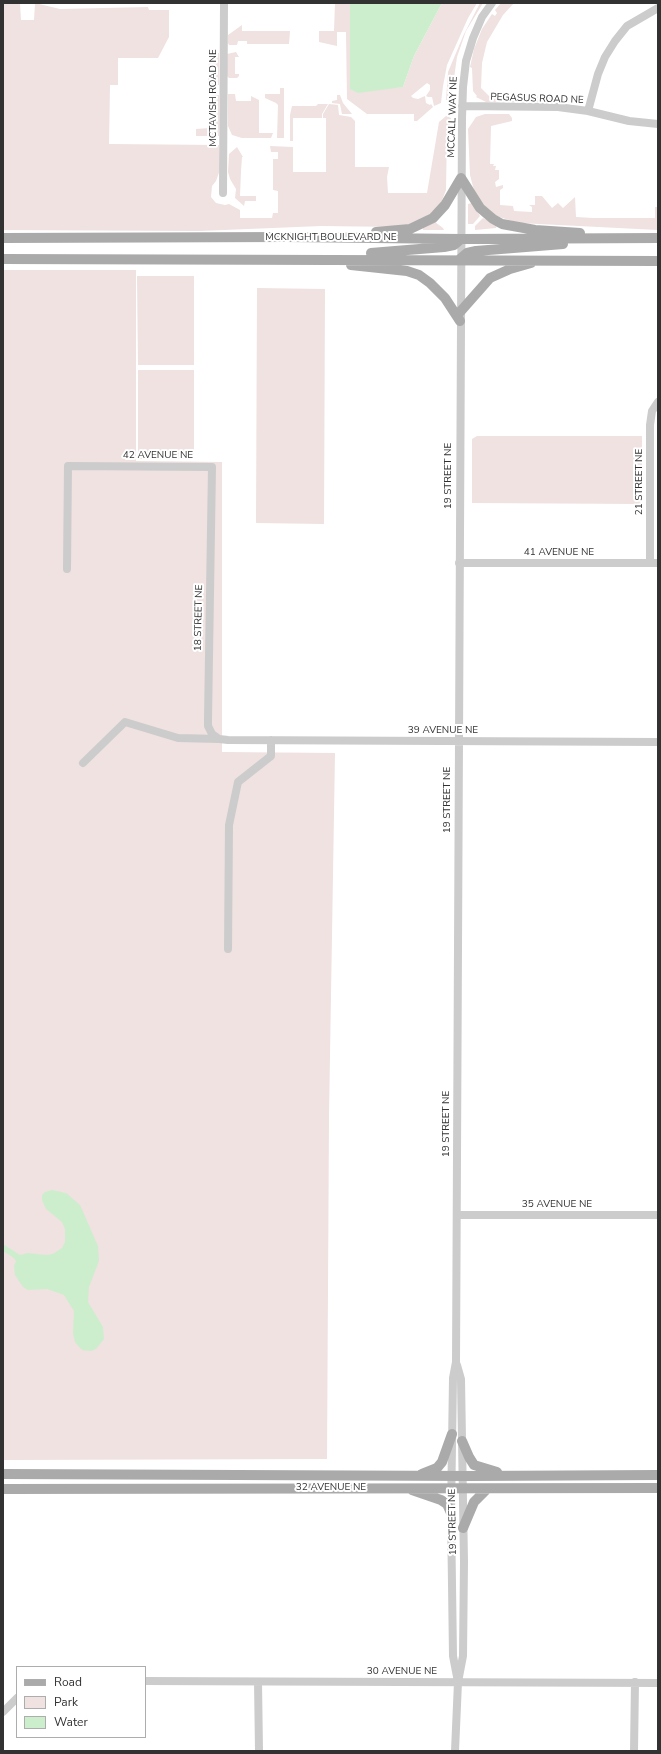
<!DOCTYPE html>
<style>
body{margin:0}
#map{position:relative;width:661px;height:1754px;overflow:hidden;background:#fff;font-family:"Nunito Sans",sans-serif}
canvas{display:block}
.frame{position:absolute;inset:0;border:4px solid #323232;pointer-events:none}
.legend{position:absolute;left:16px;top:1666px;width:130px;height:72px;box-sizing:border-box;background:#fff;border:1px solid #adadad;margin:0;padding:5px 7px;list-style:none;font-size:12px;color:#323232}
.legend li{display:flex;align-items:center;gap:8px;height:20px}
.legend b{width:20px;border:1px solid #adadad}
</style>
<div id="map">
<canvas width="661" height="1754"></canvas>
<div class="frame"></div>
<ul class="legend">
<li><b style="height:5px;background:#aaa"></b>Road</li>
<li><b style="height:11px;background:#efe2e1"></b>Park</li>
<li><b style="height:11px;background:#cdeecd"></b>Water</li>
</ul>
</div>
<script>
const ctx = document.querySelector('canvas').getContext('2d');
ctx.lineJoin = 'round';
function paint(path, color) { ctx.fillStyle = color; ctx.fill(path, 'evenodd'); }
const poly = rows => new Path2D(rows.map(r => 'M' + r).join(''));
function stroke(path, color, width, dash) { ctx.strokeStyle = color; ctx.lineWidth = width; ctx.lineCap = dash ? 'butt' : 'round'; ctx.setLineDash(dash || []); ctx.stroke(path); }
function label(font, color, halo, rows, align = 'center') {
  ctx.font = font + ' "Nunito Sans",sans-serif'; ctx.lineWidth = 4; ctx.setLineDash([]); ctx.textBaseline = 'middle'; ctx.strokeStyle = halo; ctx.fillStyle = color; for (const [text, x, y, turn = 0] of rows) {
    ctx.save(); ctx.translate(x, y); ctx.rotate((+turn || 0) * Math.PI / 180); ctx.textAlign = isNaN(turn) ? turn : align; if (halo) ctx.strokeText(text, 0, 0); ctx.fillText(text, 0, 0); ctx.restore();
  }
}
paint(poly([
 [3,3,20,3,21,20,34,20,35,3,60,9,148,7,149,10,169,10,169,37,158,58,118,58,118,85,110,85,109,144,219,145,220,170,216,181,212,186,211,197,216,203,225,205,229,204,240,210,240,218,272,218,273,213,278,213,278,191,273,190,273,159,278,159,278,152,271,152,270,146,293,147,293,172,326,172,326,118,323,118,323,114,329,104,338,105,339,115,351,117,355,121,355,167,389,167,387,177,388,193,427,193,439,122,446,116,451,118,450,124,447,129,446,190,441,203,434,211,432,211,431,214,423,220,400,227,321,226,199,231,3,230],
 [335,3,350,3,350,89,403,87,414,56,442,3,477,3,468,18,447,65,443,86,441,103,434,106,432,97,428,97,426,96,430,90,430,85,427,83,411,96,413,98,418,99,425,96,426,103,430,105,431,104,433,107,417,121,414,121,414,114,367,114,347,99,346,32,337,32,337,46,319,42,319,31,334,31],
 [480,3,483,3,466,31,457,57,451,99,446,100,448,72,464,34],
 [501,3,514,3,503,15,487,42,482,63,481,88,489,96,553,95,549,102,486,102,476,97,477,96,473,91,472,68,470,67,474,49,482,29,492,14,495,16,497,13,495,10],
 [242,25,242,31,290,31,289,44,247,44,247,41,238,41,237,45,229,45,228,43,228,35],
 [236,52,239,57,235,57,235,74,239,74,239,76,237,78,229,78,227,76,227,54],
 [211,53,219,53,219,85,211,85,208,82,209,57],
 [280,88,284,88,284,138,277,138,278,105,276,103,265,98,265,94,280,94],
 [228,94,235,94,236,101,251,101,251,96,259,100,259,133,273,133,271,138,242,138,232,135,228,126],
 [213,95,219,95,219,136,196,136,196,129,210,128,210,98],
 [337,95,340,95,343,103,352,114,342,114,340,104,332,103,332,101,337,100],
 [318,104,328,104,322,114,322,118,293,118,293,141,290,141,290,115,292,106,316,106],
 [485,114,509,114,512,118,512,121,491,126,490,164,494,164,493,166,496,166,495,170,499,170,499,179,495,182,496,187,503,185,503,188,500,190,500,205,513,206,514,211,532,212,532,207,529,205,535,205,535,196,542,196,552,208,558,203,563,208,575,197,576,217,593,218,655,218,655,207,657,207,658,230,519,223,496,216,485,209,475,194,470,175,468,129,476,117],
 [237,147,243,157,242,157,241,171,240,196,256,196,256,201,245,201,244,206,235,198,236,189,230,179,228,172,229,154],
 [472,203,480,216,473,224,468,224,468,204],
 [483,218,497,225,496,228,475,230,475,226],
 [435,222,443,228,444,230,423,230,423,228],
 [3,270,136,270,136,461,222,462,222,752,335,753,329,1116,327,1459,3,1460],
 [137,276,194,276,194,365,138,365],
 [257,288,325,289,324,524,256,523],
 [138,370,194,370,194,459,138,459],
 [477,436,642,436,642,504,472,503,472,439]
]), '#efe2e1');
paint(poly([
 [350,3,442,3,414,56,403,87,358,93,350,89],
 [52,1190,66,1193,80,1205,98,1246,99,1261,89,1287,88,1302,103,1327,104,1339,96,1349,91,1351,82,1350,75,1342,73,1333,74,1311,64,1295,47,1289,28,1290,23,1287,15,1275,14,1266,16,1261,14,1258,3,1251,3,1244,20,1255,28,1253,46,1255,53,1254,62,1248,65,1242,65,1229,62,1222,46,1209,42,1200,42,1195,45,1192]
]), '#cdeecd');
stroke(poly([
 [462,106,558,107,588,111,629,121,658,124],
 [588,111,598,74,605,57,615,41,627,26,658,8],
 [223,193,224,3],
 [459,563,658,563],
 [650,563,650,425,652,411,658,402],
 [67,569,68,466,212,467,208,719,208,726,212,734,219,739,228,740,658,742],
 [83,763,125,722,178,738,219,739],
 [228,949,229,825,238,782,271,756,271,740],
 [457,1215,658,1215],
 [145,1681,658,1683],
 [258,1682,259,1751],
 [458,1682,453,1656,451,1513,453,1378,456,1362,462,118,463,87,466,61,473,38,482,17,492,3],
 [3,1712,17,1698],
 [455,1751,458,1682,463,1656,464,1562,461,1379,457,1365],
 [634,1751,635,1682]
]), '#ccc', 8);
stroke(poly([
 [376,232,410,229,433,218,445,205,461,178,480,208,493,219,502,224,535,230,580,233],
 [3,238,286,237,461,239,658,238],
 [371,253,444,247,454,245,461,239],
 [3,259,658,261],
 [460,259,467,253,476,251,563,244],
 [351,265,407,271,419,275,430,283,445,298,460,321],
 [460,312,490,278,510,269,531,263],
 [462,1441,469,1457,474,1465,497,1472],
 [3,1474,471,1476,658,1475],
 [422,1474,437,1468,442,1462,452,1434],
 [3,1489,658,1488],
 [412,1490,441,1500,447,1504,451,1513],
 [463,1528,474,1502,487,1489]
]), '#aaa', 10);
label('10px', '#323232', '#fff', [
 ["MCTAVISH ROAD NE",214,98,-90],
 ["PEGASUS ROAD NE",537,99,2],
 ["MCCALL WAY NE",453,117,-88],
 ["MCKNIGHT BOULEVARD NE",331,238],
 ["42 AVENUE NE",158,456],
 ["19 STREET NE",449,476,-90],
 ["21 STREET NE",640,482,-90],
 ["41 AVENUE NE",559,553],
 ["18 STREET NE",199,618,-89],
 ["39 AVENUE NE",443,731],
 ["19 STREET NE",448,800,-90],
 ["19 STREET NE",447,1124,-90],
 ["35 AVENUE NE",557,1205],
 ["32 AVENUE NE",331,1488],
 ["19 STREET NE",453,1522,-91],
 ["30 AVENUE NE",402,1672]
]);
</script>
